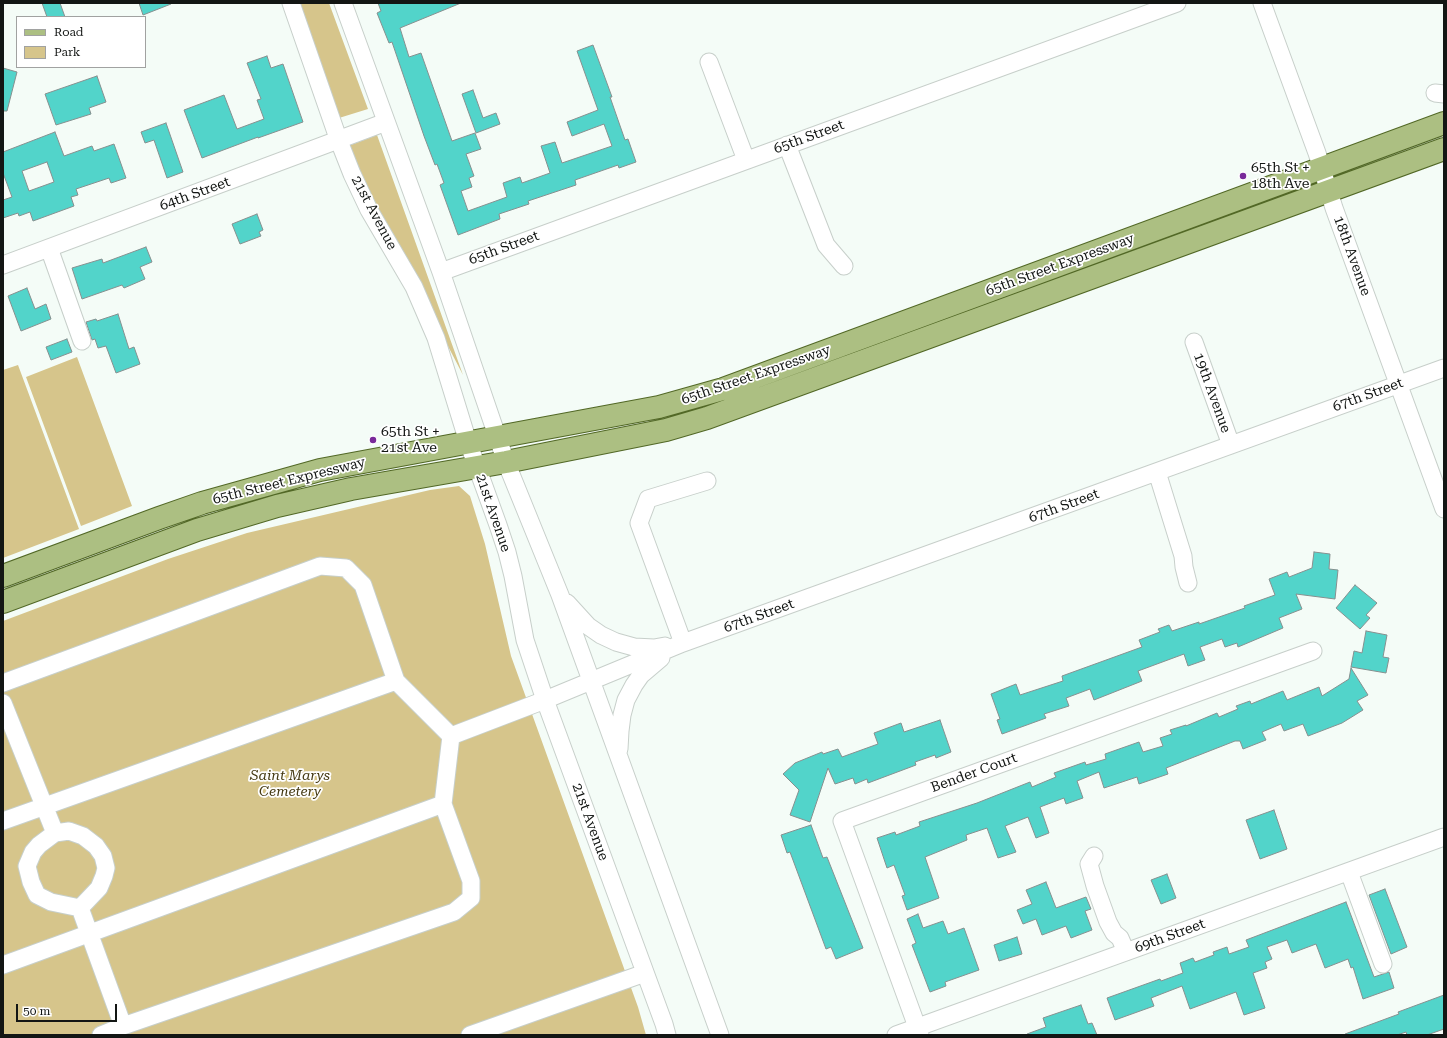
<!DOCTYPE html>
<style>
body{margin:0}
#map{position:relative;width:1447px;height:1038px;overflow:hidden;background:#f4fcf7;font-family:"Roboto Serif",serif}
canvas{display:block}
.frame{position:absolute;inset:0;border:4px solid #131614;pointer-events:none}
.legend{position:absolute;left:16px;top:16px;width:130px;height:52px;box-sizing:border-box;background:#fff;border:1px solid #a1a2a1;margin:0;padding:5px 7px;list-style:none;font-size:12px;color:#131614}
.legend li{display:flex;align-items:center;gap:8px;height:20px}
.legend b{width:20px;border:1px solid #a1a2a1}
.scale{position:absolute;left:16px;top:1004px;width:101px;height:18px;box-sizing:border-box;border:2px solid #131614;border-top:0;padding-left:5px;font-size:12px;line-height:14px;white-space:nowrap;color:#131614;-webkit-text-stroke:3px #fff;paint-order:stroke}
</style>
<div id="map">
<canvas width="1447" height="1038"></canvas>
<div class="frame"></div>
<ul class="legend">
<li><b style="height:5px;background:#acbf82"></b>Road</li>
<li><b style="height:11px;background:#d6c58b"></b>Park</li>
</ul>
<div class="scale">50 m</div>
</div>
<script>
const ctx = document.querySelector('canvas').getContext('2d');
ctx.lineJoin = 'round';
function paint(path, color) { ctx.fillStyle = color; ctx.fill(path, 'evenodd'); }
const poly = rows => new Path2D(rows.map(r => 'M' + r).join(''));
function stroke(path, color, width, dash) { ctx.strokeStyle = color; ctx.lineWidth = width; ctx.lineCap = dash ? 'butt' : 'round'; ctx.setLineDash(dash || []); ctx.stroke(path); }
function label(font, color, halo, rows, align = 'center') {
  ctx.font = font + ' "Roboto Serif",serif'; ctx.lineWidth = 3.5; ctx.setLineDash([]); ctx.textBaseline = 'middle'; ctx.strokeStyle = halo; ctx.fillStyle = color; for (const [text, x, y, turn = 0] of rows) {
    ctx.save(); ctx.translate(x, y); ctx.rotate((+turn || 0) * Math.PI / 180); ctx.textAlign = isNaN(turn) ? turn : align; if (halo) ctx.strokeText(text, 0, 0); ctx.fillText(text, 0, 0); ctx.restore();
  }
}
paint(poly([
 [297,3,329,3,368,109,339,118],
 [377,135,463,375,374,204,348,146],
 [77,357,132,506,81,526,26,377],
 [18,365,79,529,3,558,3,370],
 [459,486,470,496,485,544,511,656,638,1007,646,1035,3,1035,3,621,168,559,247,533,430,490]
]), '#d6c58b');
const building = poly([
 [42,3,60,3,65,17,47,17,42,3],
 [139,3,171,3,171,4,143,15,139,3],
 [378,3,461,3,400,28,409,57,421,53,452,141,475,133,481,149,466,154,474,176,469,178,472,187,461,191,468,211,507,197,503,183,520,177,522,183,550,173,541,146,555,142,562,163,612,146,604,124,572,136,567,122,598,110,577,51,593,45,612,97,610,97,625,140,628,139,636,162,619,168,618,165,575,180,576,185,528,201,529,204,499,214,500,219,458,235,440,185,444,183,437,164,435,165,424,136,392,42,389,43,377,13,381,11,378,3],
 [267,56,271,68,283,64,303,122,258,138,258,137,202,158,184,110,224,95,237,129,264,119,257,100,261,99,247,63,267,56],
 [3,68,17,72,7,111,3,111,3,68],
 [97,76,106,102,89,108,91,114,56,125,45,94,97,76],
 [473,90,483,118,496,113,500,124,476,133,462,94,473,90],
 [166,123,183,172,167,178,154,140,145,143,141,132,166,123],
 [55,132,64,156,92,146,94,151,114,144,126,178,111,183,109,178,76,189,78,195,71,197,74,206,33,221,30,212,19,216,18,213,3,218,3,200,12,197,3,173,3,152,55,132],
 [47,162,54,182,29,191,22,171,47,162],
 [257,214,263,230,259,232,261,236,240,244,232,224,257,214],
 [146,247,152,262,140,267,145,279,124,288,122,285,82,299,72,268,102,259,103,263,146,247],
 [27,288,35,309,46,304,51,319,21,331,8,296,27,288],
 [118,314,129,349,134,347,140,364,116,373,106,346,98,348,95,339,92,340,86,322,96,319,97,321,118,314],
 [67,339,72,352,51,360,46,347,67,339],
 [1314,552,1330,554,1329,569,1338,570,1335,599,1296,594,1302,609,1279,618,1283,628,1238,647,1237,643,1225,647,1222,639,1200,647,1205,660,1188,666,1184,654,1138,671,1142,681,1094,700,1090,689,1066,698,1069,706,1044,714,1046,718,1002,734,997,720,1000,719,991,694,1016,684,1020,695,1063,681,1062,676,1142,647,1139,640,1160,632,1158,629,1169,625,1172,631,1199,622,1199,624,1245,608,1244,606,1275,595,1269,579,1287,572,1289,577,1312,568,1314,552],
 [1355,585,1377,603,1366,615,1370,618,1360,629,1336,608,1355,585],
 [1366,631,1387,635,1383,657,1389,658,1386,673,1351,667,1354,651,1362,653,1366,631],
 [1351,668,1368,695,1357,701,1363,710,1342,723,1308,736,1303,724,1284,731,1281,724,1262,732,1266,740,1243,749,1240,741,1235,741,1166,768,1168,774,1139,784,1137,777,1104,788,1099,772,1077,781,1083,798,1066,804,1064,798,1040,807,1049,833,1036,838,1028,817,1005,826,1016,852,998,858,987,828,966,835,967,840,925,857,939,898,907,910,902,896,905,895,894,865,887,868,877,838,895,832,896,835,920,826,919,822,977,803,1030,782,1032,787,1056,777,1054,773,1085,762,1086,765,1106,759,1105,754,1139,742,1143,752,1163,746,1160,738,1172,734,1170,730,1186,725,1186,726,1217,713,1219,717,1238,709,1236,706,1250,701,1251,704,1283,691,1287,700,1319,687,1322,696,1349,679,1351,668],
 [940,720,951,752,936,758,935,755,915,762,916,765,868,783,867,779,855,784,853,778,835,784,828,768,810,822,790,815,799,790,783,774,795,763,822,752,823,754,838,749,842,757,878,744,874,733,901,723,904,732,940,720],
 [1274,810,1287,849,1260,859,1246,820,1274,810],
 [811,825,823,858,827,857,863,948,836,959,831,947,826,949,790,852,787,853,781,835,811,825],
 [1167,874,1176,898,1161,904,1151,880,1167,874],
 [1046,882,1056,908,1086,897,1091,909,1085,911,1092,930,1071,938,1066,926,1042,935,1036,919,1023,924,1017,910,1032,904,1026,890,1046,882],
 [1385,889,1407,947,1391,954,1369,895,1385,889],
 [1346,902,1374,977,1389,972,1394,988,1363,999,1353,967,1351,968,1348,959,1325,968,1316,944,1292,953,1287,940,1267,947,1272,959,1265,962,1267,968,1253,973,1265,1008,1244,1015,1236,992,1190,1009,1182,986,1151,998,1154,1006,1115,1020,1107,998,1160,979,1161,981,1183,973,1180,963,1193,958,1195,962,1214,955,1213,952,1227,947,1229,954,1249,947,1246,940,1346,902],
 [918,914,923,928,943,921,948,934,964,928,979,970,945,982,946,986,930,992,912,945,916,943,907,919,918,914],
 [1017,937,1022,954,999,961,994,945,1017,937],
 [1444,995,1444,1029,1427,1035,1407,1035,1406,1032,1397,1035,1345,1035,1345,1034,1399,1014,1398,1012,1444,995],
 [1081,1005,1088,1024,1092,1023,1097,1035,1027,1035,1027,1034,1046,1027,1043,1018,1081,1005]
]);
paint(building, '#52d4ca');
stroke(building, '#86908f', 1);
const minor = poly([
 [291,3,339,141,352,174,369,210,414,287,436,338,468,442,498,525,507,552,513,576,525,640,545,700,664,1024,667,1035],
 [343,3,441,272,506,462,560,595,720,1035],
 [1262,3,1317,153,1334,208,1444,509],
 [709,62,746,160],
 [1435,93,1444,94],
 [787,145,826,245,844,266],
 [49,248,82,341],
 [3,265,386,122],
 [441,272,1177,3],
 [1194,342,1231,445],
 [1157,472,1183,556,1184,567,1188,583],
 [567,603,588,626,601,635,616,642,634,647,654,648,665,646],
 [683,643,639,523,648,499,707,481],
 [3,683,320,566,346,568,363,585,396,681,451,736,443,804,471,881,471,898,454,912,123,1026,101,1035],
 [3,703,55,833],
 [451,736,545,700,683,643,1444,368],
 [619,749,620,731,622,715,626,700,634,685,641,675,661,658],
 [3,821,396,681],
 [69,831,83,836,96,846,103,856,106,868,104,876,99,888,80,908,51,902,37,895,31,882,27,866,33,852,39,845,55,833,69,831],
 [1094,856,1089,864,1095,886,1108,922,1114,933,1120,938,1126,952],
 [1349,872,1383,964],
 [80,908,123,1026],
 [3,965,443,804],
 [470,1035,645,973],
 [896,1035,1444,837],
 [920,1035,842,821,1313,651]
]);
const major = poly([
 [3,576,159,518,202,503,320,470,659,407,723,389,1444,123],
 [3,602,197,530,277,506,351,489,506,462,666,430,707,418,1444,149]
]);
stroke(minor, '#c7cfca', 19);
stroke(major, '#526826', 24);
stroke(minor, '#fff', 17);
stroke(major, '#acbf82', 22);
for (const [x, y, r, color] of [
 [1243,176,4,"#79299a"],
 [373,440,4,"#79299a"]
]) { const dot = new Path2D(); dot.arc(x, y, r, 0, 2 * Math.PI); ctx.fillStyle = color; ctx.fill(dot); stroke(dot, '#fff', 1.5); }
label('14px', '#131614', '#fff', [
 ["65th Street",809,137,-20],
 ["64th Street",195,194,-20],
 ["21st Avenue",374,213,62],
 ["65th Street",504,248,-20],
 ["18th Avenue",1352,256,70],
 ["65th Street Expressway",1060,265,-20],
 ["65th Street Expressway",756,375,-19],
 ["19th Avenue",1212,393,70],
 ["67th Street",1368,395,-20],
 ["65th Street Expressway",289,481,-14],
 ["67th Street",1064,506,-20],
 ["21st Avenue",493,513,71],
 ["67th Street",759,616,-20],
 ["Bender Court",974,773,-20],
 ["21st Avenue",590,822,70],
 ["69th Street",1170,936,-20]
]);
label('14px', '#131614', '#fff', [
 ["65th St +",1251,168],
 ["18th Ave",1251,184],
 ["65th St +",381,432],
 ["21st Ave",381,448]
], 'left');
label('italic 14px', '#453a13', '#fff', [
 ["Saint Marys",290,776],
 ["Cemetery",290,792]
]);
</script>
